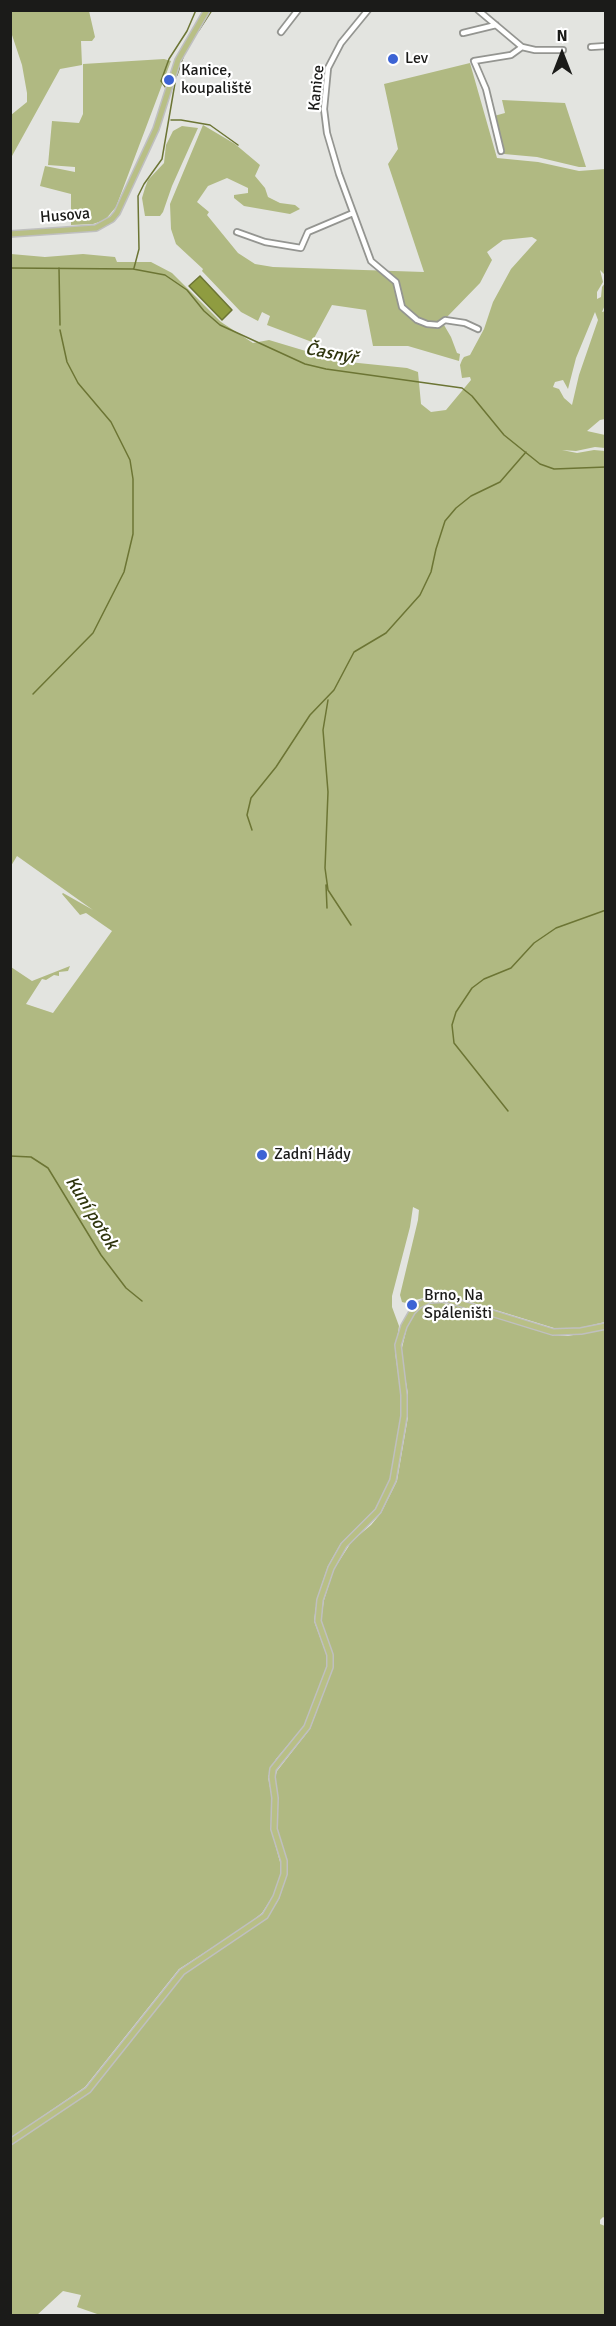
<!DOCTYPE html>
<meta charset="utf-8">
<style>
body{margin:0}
#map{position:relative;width:616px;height:2326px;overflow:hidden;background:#e3e4e0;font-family:Signika,sans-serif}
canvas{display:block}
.frame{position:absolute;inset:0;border:12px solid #1b1b19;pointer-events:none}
.north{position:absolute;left:532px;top:24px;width:60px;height:60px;-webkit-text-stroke:4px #fff;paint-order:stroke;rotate:0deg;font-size:16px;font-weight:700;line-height:24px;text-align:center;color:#1b1b19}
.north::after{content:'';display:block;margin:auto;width:21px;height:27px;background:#1b1b19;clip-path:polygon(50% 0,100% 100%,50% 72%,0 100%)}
</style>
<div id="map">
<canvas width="616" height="2326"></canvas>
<div class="frame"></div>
<div class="north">N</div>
</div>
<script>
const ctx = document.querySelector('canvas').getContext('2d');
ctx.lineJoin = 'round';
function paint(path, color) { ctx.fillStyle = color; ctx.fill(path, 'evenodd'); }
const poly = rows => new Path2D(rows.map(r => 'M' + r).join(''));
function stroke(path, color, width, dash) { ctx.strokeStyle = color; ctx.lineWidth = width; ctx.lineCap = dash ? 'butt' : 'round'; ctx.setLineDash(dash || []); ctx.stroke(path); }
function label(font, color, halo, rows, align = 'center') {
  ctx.font = font + ' Signika,sans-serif'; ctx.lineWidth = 4.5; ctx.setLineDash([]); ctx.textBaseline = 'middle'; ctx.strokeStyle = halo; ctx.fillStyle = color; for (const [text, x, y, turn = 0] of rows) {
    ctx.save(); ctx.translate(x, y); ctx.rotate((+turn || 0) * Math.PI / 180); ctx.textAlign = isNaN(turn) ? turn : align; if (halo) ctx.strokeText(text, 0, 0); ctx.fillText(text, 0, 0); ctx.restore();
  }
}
paint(poly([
 [10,11,89,11,95,37,92,41,81,41,82,65,60,69,12,156,11,115,27,102,27,93,22,65,11,32],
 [164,59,171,61,116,207,105,220,93,224,71,225,71,194,40,186,45,166,75,172,75,167,48,165,52,121,79,123,83,114,83,64],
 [470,63,497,158,538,162,579,171,605,169,605,275,600,270,603,282,597,292,597,299,601,297,602,287,605,283,605,305,602,312,605,311,605,419,600,420,587,431,605,435,605,448,595,447,576,451,562,450,577,453,594,450,605,451,605,1322,580,1328,554,1328,457,1298,437,1295,415,1300,410,1304,402,1302,400,1295,418,1220,419,1210,413,1207,410,1227,392,1296,392,1307,399,1326,395,1352,401,1395,401,1416,392,1470,388,1486,375,1509,341,1543,328,1566,317,1599,314,1621,327,1656,327,1666,304,1726,276,1759,268,1777,272,1798,271,1829,280,1862,281,1873,273,1896,262,1913,246,1926,179,1969,85,2087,11,2138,11,967,32,981,70,966,68,971,59,972,59,976,54,975,46,980,42,979,26,1004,53,1013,112,931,86,913,80,915,62,894,63,893,93,910,17,856,11,866,11,254,45,257,83,254,115,257,117,262,151,262,172,273,221,322,253,343,269,340,339,361,407,368,418,372,421,404,431,412,446,410,471,380,470,377,462,378,460,365,462,360,464,357,470,355,484,329,493,302,511,269,537,240,532,237,503,240,487,252,492,260,480,283,446,318,444,325,451,337,457,353,460,354,459,361,408,346,373,346,366,310,332,305,312,342,267,325,270,316,262,312,258,321,241,312,202,271,203,269,176,244,171,229,170,204,203,125,235,144,260,165,255,176,265,188,268,197,280,203,295,205,300,209,290,214,244,206,234,198,234,195,248,193,248,188,227,178,208,186,197,202,209,212,207,215,238,253,255,264,273,267,424,272,388,164,398,149,384,84],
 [595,312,598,320,579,375,572,405,564,398,559,389,553,387,555,382,563,380,568,389,576,358],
 [502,100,565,103,586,167,579,167,537,157,504,154,494,116,505,113],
 [182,126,198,128,172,186,163,212,160,216,145,216,142,198,145,188,148,180,164,163,166,145,173,131],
 [437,1302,467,1308,552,1335,568,1336,605,1329,606,2219,603,2217,600,2220,600,2224,605,2226,605,2224,605,2315,100,2315,77,2307,81,2295,63,2291,37,2315,11,2315,10,2146,90,2092,184,1974,267,1918,279,1899,287,1874,287,1860,277,1829,278,1797,275,1778,277,1771,310,1729,333,1668,333,1654,321,1621,324,1600,334,1569,352,1541,371,1525,381,1513,397,1481,408,1417,408,1394,401,1352,409,1319,422,1306]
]), '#b0b982');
const water = poly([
 [200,276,232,310,222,320,189,286,200,276]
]);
paint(water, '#8f9c40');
stroke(water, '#6c7534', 1.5);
stroke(poly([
 [199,30,212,10],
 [177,75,183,57],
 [166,88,161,81,169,59,187,31,196,10],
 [171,120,181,120,210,125,238,145],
 [10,268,133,269,165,275,187,290,204,311,220,325,305,364,326,369,462,388,472,396,504,435,540,464,554,469,606,467],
 [59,268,60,325],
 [134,268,139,249,138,196,144,184,162,159,175,83],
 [33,694,93,633,124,572,133,534,133,479,130,460,111,422,78,383,67,362,60,330],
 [328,700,323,730,328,792,325,868,328,890,351,925],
 [252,830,247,815,251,798,276,767,310,715,334,690,354,652,386,633,420,595,431,572,436,549,445,521,456,508,471,496,500,482,526,452],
 [326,885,327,908],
 [508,1111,454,1043,452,1025,456,1012,472,988,484,979,511,968,534,943,556,928,606,910],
 [10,1156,31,1157,48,1168,101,1255,126,1288,142,1301]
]), '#6c7534', 1.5);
const minor = poly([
 [368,10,341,43,328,68,324,109,327,133,339,174,371,261,396,282,402,307,417,320,427,324,438,325,445,320,465,323,478,329],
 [478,10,522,47,535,50,563,50],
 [281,32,298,10],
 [463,33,496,25],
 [591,47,606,46],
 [501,151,486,89,474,61,511,55,522,47],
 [237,232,265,242,301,248,308,232,353,213]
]);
const major = poly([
 [10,234,96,228,112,219,117,213,156,129,178,60,207,10],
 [10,2142,88,2090,182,1972,265,1916,276,1897,284,1874,284,1861,274,1829,275,1798,272,1777,273,1769,307,1727,330,1667,330,1655,318,1621,320,1600,331,1568,344,1545,378,1511,393,1480,404,1416,404,1395,398,1345,404,1326,412,1312,419,1305,429,1300,446,1299,553,1332,581,1331,606,1326]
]);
stroke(minor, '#949591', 8);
stroke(major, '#bfbfbf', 8);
stroke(minor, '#fff', 4.5);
stroke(major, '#b8bf86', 5);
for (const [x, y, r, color] of [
 [393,59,6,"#3c63d4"],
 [169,80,6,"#3c63d4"],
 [262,1155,6,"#3c63d4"],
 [412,1305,6,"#3c63d4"]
]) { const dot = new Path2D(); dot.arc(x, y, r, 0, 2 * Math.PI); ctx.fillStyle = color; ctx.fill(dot); stroke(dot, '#fff', 2); }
label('16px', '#1b1b19', '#fff', [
 ["Lev",405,59],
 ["Kanice,",181,71],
 ["koupaliště",181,89],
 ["Zadní Hády",274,1155],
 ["Brno, Na",424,1296],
 ["Spáleništi",424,1314]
], 'left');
label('16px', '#1b1b19', '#fff', [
 ["Kanice",317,88,-84],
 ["Husova",65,216,-5]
]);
label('italic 18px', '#2f350d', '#fff', [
 ["Časnýř",331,354,11],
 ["Kuní potok",91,1213,58]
]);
</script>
